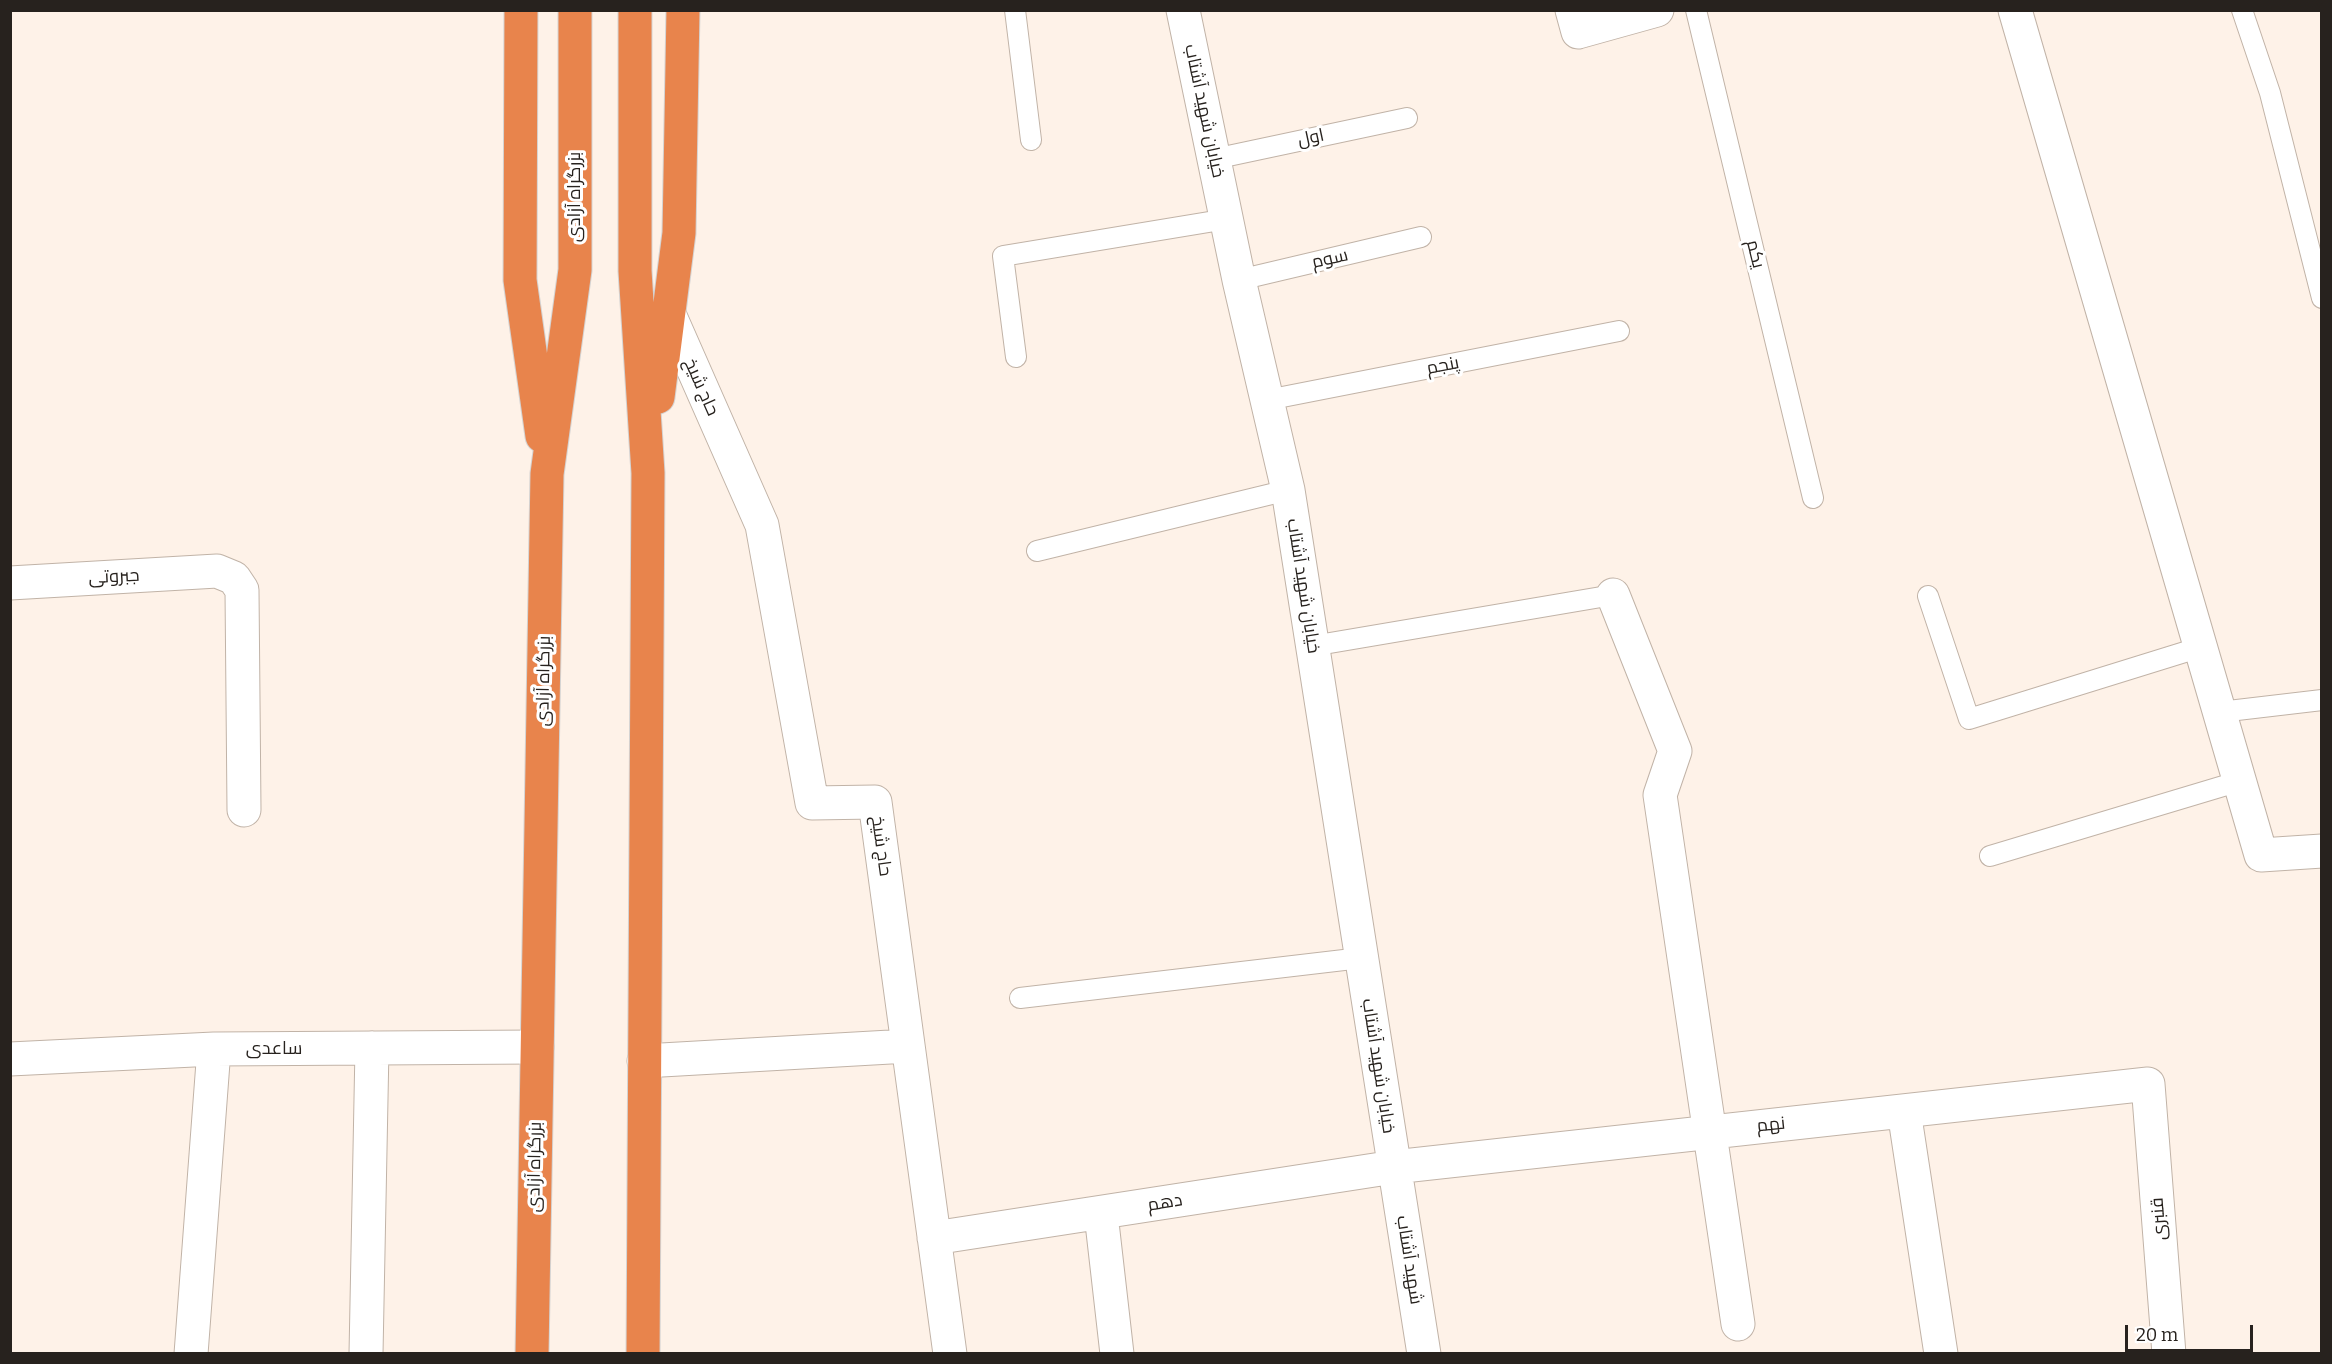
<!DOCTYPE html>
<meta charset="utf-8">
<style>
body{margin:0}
#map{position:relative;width:2332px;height:1364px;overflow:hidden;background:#fef2e8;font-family:Bitter,serif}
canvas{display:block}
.frame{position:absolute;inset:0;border:12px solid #27221e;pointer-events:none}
.scale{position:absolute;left:2125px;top:1325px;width:128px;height:27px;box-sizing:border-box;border:3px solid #27221e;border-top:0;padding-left:8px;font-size:18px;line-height:21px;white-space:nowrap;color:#27221e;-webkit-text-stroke:4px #fff;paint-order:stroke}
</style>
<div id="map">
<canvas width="2332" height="1364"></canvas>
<div class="frame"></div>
<div class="scale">20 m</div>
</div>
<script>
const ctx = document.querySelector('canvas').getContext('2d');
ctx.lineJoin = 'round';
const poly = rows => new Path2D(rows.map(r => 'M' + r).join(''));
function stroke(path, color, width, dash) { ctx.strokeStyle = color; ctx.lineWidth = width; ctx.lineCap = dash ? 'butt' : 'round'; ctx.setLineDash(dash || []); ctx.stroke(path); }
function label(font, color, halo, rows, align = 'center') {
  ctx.font = font + ' Bitter,Cairo,serif'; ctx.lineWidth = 6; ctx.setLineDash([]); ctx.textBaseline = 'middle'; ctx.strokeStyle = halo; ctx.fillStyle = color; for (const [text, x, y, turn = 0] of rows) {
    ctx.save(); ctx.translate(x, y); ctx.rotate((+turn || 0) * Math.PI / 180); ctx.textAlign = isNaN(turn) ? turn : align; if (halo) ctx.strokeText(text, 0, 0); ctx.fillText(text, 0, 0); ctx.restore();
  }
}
const service = poly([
 [1015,10,1031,140],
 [1696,10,1813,498],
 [2242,10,2270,93,2322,298],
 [1214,159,1407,118],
 [1239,280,1421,237],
 [1016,357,1003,256,1227,219],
 [1267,400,1619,331],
 [1037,551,1288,490],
 [1928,596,1969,719,2201,647],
 [1312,646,1613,595],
 [2220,712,2322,700],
 [1990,856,2240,781],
 [1020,998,1361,958]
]);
const minor = poly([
 [1183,10,1239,280,1288,490,1424,1354],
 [1572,10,1578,32,1657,10],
 [2015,10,2261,855,2322,851],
 [669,314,762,525,812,803,875,802,950,1354],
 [10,583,217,571,234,578,242,590,244,810],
 [1613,595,1675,751,1660,795,1738,1324],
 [10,1059,214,1049,537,1047],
 [644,1061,908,1046],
 [1904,1111,1941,1354],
 [1101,1214,1117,1354],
 [934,1238,1394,1167,2148,1084,2169,1354],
 [191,1354,214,1049],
 [366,1354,372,1048]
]);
const trunk = poly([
 [521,10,520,280,542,436],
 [635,10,635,271,648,473,643,1354],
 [658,397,679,233,683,10],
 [532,1354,547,474,575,270,575,10]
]);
stroke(service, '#c1b3a7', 22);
stroke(minor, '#c1b3a7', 35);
stroke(trunk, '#d4d3d2', 35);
stroke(service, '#fff', 20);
stroke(minor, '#fff', 33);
stroke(trunk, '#e8844c', 33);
label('18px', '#27221e', '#fff', [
 ["خیابان شهید آشتاب",1204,111,78],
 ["اول",1311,138,-12],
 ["بزرگراه آزادی",575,197,-90],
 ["یکم",1755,254,76],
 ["سوم",1330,259,-13],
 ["پنجم",1443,366,-11],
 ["حاج شیخ",701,387,66],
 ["جبروتی",114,577,-3],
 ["خیابان شهید آشتاب",1303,586,81],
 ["بزرگراه آزادی",544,681,-89],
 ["حاج شیخ",881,846,82],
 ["ساعدی",274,1049],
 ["خیابان شهید آشتاب",1378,1066,81],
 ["نهم",1771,1125,-6],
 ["بزرگراه آزادی",535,1167,-89],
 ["دهم",1165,1203,-9],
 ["قنبری",2159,1219,-94],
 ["شهید آشتاب",1409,1260,81]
]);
</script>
